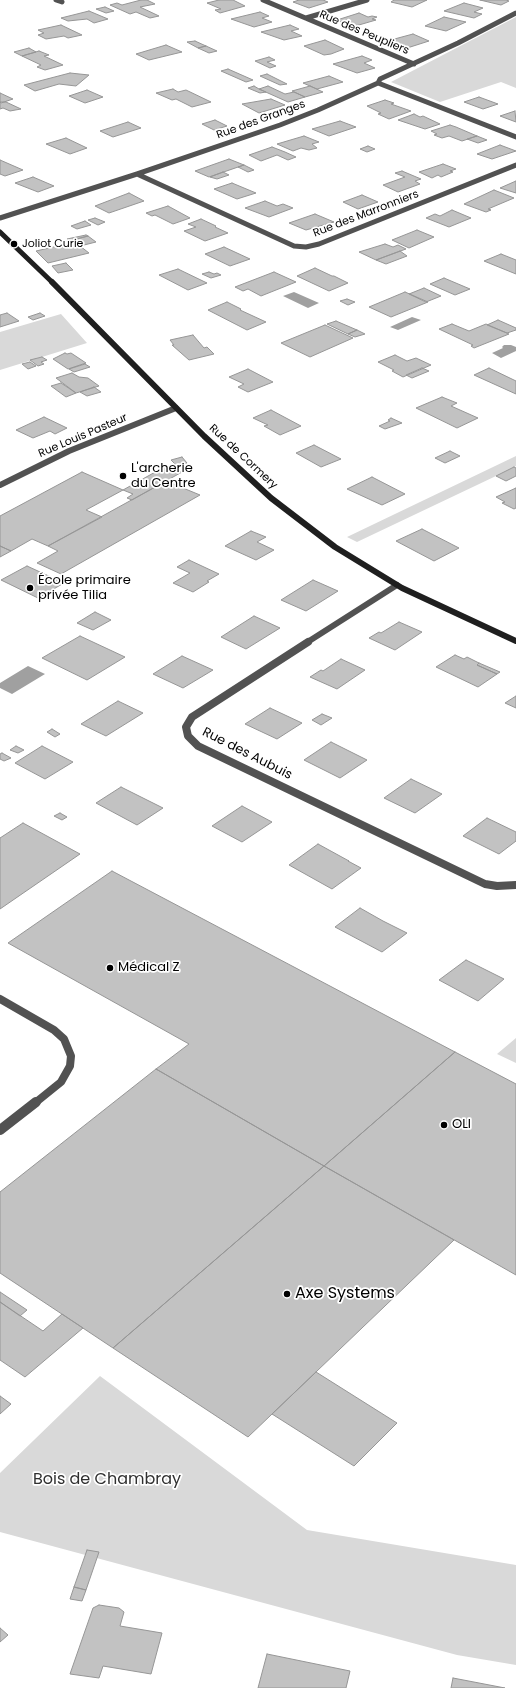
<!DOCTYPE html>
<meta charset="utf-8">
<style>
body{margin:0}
canvas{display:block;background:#fff}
</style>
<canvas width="516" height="1688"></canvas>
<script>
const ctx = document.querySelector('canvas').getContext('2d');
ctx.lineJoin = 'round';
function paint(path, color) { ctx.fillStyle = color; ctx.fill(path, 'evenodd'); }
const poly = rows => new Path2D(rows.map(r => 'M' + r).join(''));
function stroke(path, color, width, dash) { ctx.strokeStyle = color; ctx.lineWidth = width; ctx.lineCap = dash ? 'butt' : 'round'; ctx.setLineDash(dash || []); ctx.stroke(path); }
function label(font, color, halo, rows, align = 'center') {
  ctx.font = font + ' Poppins,sans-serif'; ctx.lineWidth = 3.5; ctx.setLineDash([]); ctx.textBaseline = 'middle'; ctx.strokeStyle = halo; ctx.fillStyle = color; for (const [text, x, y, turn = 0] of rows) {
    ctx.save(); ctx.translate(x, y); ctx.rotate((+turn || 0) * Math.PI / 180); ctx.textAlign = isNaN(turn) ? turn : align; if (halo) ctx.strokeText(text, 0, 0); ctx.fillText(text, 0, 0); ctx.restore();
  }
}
paint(poly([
 [516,17,516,88,501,82,440,102,391,82],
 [61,314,87,343,0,370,0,332],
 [516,456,516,466,496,476,357,542,347,537],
 [516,1038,516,1063,497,1054],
 [100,1376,307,1530,516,1565,516,1665,457,1655,0,1532,0,1473]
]), '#d9d9d9');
paint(poly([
 [294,292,319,303,308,308,283,296],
 [412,317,421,320,398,330,390,327],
 [504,345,511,345,516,347,516,351,501,358,492,353,503,348,502,347],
 [28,666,45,674,12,694,0,688,0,683]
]), '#a0a0a0');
const building = poly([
 [141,0,147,0,155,4,140,7,159,16,150,18,136,12,130,14,110,5,117,3,122,5,141,0],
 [219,0,233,0,245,6,220,13,215,10,221,9,207,3,219,0],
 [299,0,323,0,328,2,309,8,293,2,299,0],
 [394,0,427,0,412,7,391,2,394,0],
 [480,0,506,0,509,1,501,5,480,0],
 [464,3,483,8,474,12,482,14,474,18,444,11,464,3],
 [105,7,114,11,106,13,96,9,105,7],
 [89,11,108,19,94,23,87,19,68,21,61,18,89,11],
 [260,12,269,16,262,18,272,22,254,27,231,19,260,12],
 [359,13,368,17,372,16,377,17,372,19,376,20,352,27,337,20,359,13],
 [444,17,466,22,446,31,425,26,444,17],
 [61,25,82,35,68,38,64,36,46,39,38,35,44,33,38,30,61,25],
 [290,25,299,29,291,31,302,36,284,40,261,32,290,25],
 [413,34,429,41,404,49,387,41,413,34],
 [325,40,344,49,331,54,324,55,304,46,325,40],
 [195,41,206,46,198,48,187,42,195,41],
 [166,45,182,52,149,60,136,54,166,45],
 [206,46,217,51,209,53,198,48,206,46],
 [29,48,36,52,22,56,14,52,29,48],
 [39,51,49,55,44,56,63,65,45,70,37,67,41,65,22,56,39,51],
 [362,56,372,60,364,63,375,68,357,73,333,64,362,56],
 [269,57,275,60,267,62,276,66,270,68,255,61,269,57],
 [228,69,253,80,246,82,221,71,228,69],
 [70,73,89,75,76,86,59,84,35,91,24,85,70,73],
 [267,74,287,84,280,85,260,76,267,74],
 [329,76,343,82,317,89,303,83,329,76],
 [254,86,259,89,266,92,260,93,248,88,254,86],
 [268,86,285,94,294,92,305,97,288,102,259,89,268,86],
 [310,86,323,92,305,97,292,91,310,86],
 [173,89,178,92,186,90,211,102,192,107,176,99,172,100,156,93,173,89],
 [87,90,103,97,85,103,69,96,87,90],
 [0,93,13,99,1,103,0,102,0,93],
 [479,97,498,104,483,109,464,102,479,97],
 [271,99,285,105,259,113,242,104,271,99],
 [385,100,394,103,391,104,411,111,389,119,378,114,381,113,367,106,385,100],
 [0,102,6,102,21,109,10,111,3,108,0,109,0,102],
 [515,111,516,122,500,116,515,111],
 [414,114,420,117,423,116,440,124,425,129,398,120,414,114],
 [215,120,227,126,214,130,202,124,215,120],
 [340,121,356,127,329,136,312,129,340,121],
 [128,122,141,128,113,137,100,131,128,122],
 [450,125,456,127,477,136,462,141,449,136,442,138,434,135,437,134,431,131,450,125],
 [304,136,319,142,312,144,317,148,309,150,301,148,293,151,277,144,304,136],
 [477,136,487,140,478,143,467,139,477,136],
 [66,138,87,148,70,154,46,144,66,138],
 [500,145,516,151,492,159,477,154,500,145],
 [368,146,375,149,367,152,360,149,368,146],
 [272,147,285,152,296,157,288,160,277,155,261,161,249,155,272,147],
 [229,159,244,165,209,177,195,171,229,159],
 [0,160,23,170,5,176,0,174,0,160],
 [443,164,456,169,450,171,453,172,441,177,438,175,432,178,419,172,443,164],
 [244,165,254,170,248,172,238,167,244,165],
 [402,171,421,179,415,181,420,184,398,192,383,185,405,177,395,173,402,171],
 [223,172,229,175,217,179,210,177,223,172],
 [33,177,54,186,38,192,15,183,33,177],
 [516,181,516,193,500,188,516,181],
 [232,183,256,193,237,199,214,189,232,183],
 [494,190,514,198,488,209,491,210,486,212,464,204,494,190],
 [129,193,144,201,109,213,95,206,129,193],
 [362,195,378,202,358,209,343,202,362,195],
 [265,201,277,206,283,204,293,208,269,217,245,208,265,201],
 [168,206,190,218,173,224,155,215,152,216,146,213,168,206],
 [452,210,471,218,449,227,426,218,435,214,440,216,452,210],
 [315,214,334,222,306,230,289,223,315,214],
 [95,218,105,222,98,225,88,220,95,218],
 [201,219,216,226,215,227,228,233,205,241,184,231,196,227,188,224,201,219],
 [85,221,91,225,77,229,71,226,85,221],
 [417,230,434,237,409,248,392,240,417,230],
 [86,235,88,236,70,241,67,239,86,235],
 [88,236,96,242,80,246,89,253,48,263,36,251,62,245,60,243,88,236],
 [385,244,393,247,398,245,406,249,376,260,359,252,385,244],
 [224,247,250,259,230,266,205,254,224,247],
 [400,251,407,256,386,264,376,260,400,251],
 [501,254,516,260,516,274,484,261,501,254],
 [66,263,73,270,58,273,52,266,66,263],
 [315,268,332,276,334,276,348,283,329,291,297,276,315,268],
 [178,269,207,283,188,290,159,275,178,269],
 [209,272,214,274,217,273,221,275,211,278,202,274,209,272],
 [274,272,296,282,261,296,248,289,243,291,235,287,274,272],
 [444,278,470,289,455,295,430,284,444,278],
 [424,288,441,296,426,302,409,294,424,288],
 [405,292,428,302,391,317,369,307,405,292],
 [347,299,355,302,348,305,340,301,347,299],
 [227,302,241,309,240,310,266,322,247,330,208,310,227,302],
 [7,313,19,321,0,327,0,315,7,313],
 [40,313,45,316,33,320,28,317,40,313],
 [498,320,516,328,516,330,507,333,487,325,498,320],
 [336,321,357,330,348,334,327,324,336,321],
 [452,324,469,331,486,324,509,334,474,348,471,346,473,345,439,329,452,324],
 [325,325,353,338,310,357,281,343,325,325],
 [357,330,365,334,355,337,348,334,357,330],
 [193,335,204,348,207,347,214,354,189,360,172,345,174,345,170,340,193,335],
 [65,353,67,354,71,353,86,363,68,369,53,359,65,353],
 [395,355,407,361,416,358,431,365,403,377,392,371,394,370,378,362,395,355],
 [42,357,47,360,41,362,44,364,38,366,30,360,42,357],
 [30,362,36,366,28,369,22,364,30,362],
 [85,364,90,367,74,372,69,369,85,364],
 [422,368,429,371,412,378,406,375,422,368],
 [489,368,516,381,516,394,474,375,489,368],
 [248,369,273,382,248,392,238,387,244,384,229,377,248,369],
 [72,373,79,377,88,378,99,386,76,393,56,378,72,373],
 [61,383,76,393,66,397,51,386,61,383],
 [94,387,101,392,87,396,80,392,94,387],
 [442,397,457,403,451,406,478,418,457,428,416,408,442,397],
 [271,410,301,426,280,435,264,426,268,425,253,418,271,410],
 [44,417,67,428,55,434,50,431,33,438,16,430,44,417],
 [391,418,402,423,385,429,379,426,390,421,388,420,391,418],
 [314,445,341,459,321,467,296,453,314,445],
 [450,451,460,456,445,463,435,458,450,451],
 [182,457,187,463,176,465,171,460,182,457],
 [166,466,182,472,132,500,127,498,133,494,123,490,166,466],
 [514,467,516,468,516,476,506,481,496,476,514,467],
 [82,472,123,490,86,510,102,517,48,546,32,539,11,551,0,546,0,516,82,472],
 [372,477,405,494,382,505,347,489,372,477],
 [166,481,200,495,61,574,37,563,58,551,48,546,166,481],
 [516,488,516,508,514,509,502,503,505,502,496,497,516,488],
 [422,529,459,548,434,561,396,541,422,529],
 [251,531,266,537,257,542,274,550,256,560,225,546,251,531],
 [0,546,11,551,0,557,0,546],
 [189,560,219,574,207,581,209,582,193,592,173,583,190,573,177,567,189,560],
 [27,566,64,583,38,598,1,580,27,566],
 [313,580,338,591,306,611,281,600,313,580],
 [95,612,111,620,93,630,77,623,95,612],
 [254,616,280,628,246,649,221,637,254,616],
 [399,622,422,632,395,650,369,638,379,632,381,633,399,622],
 [80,636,125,657,87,680,42,658,80,636],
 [455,655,464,659,467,657,479,663,477,665,497,674,478,687,436,667,455,655],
 [182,656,213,670,183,688,153,674,182,656],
 [341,659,365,670,337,689,310,677,321,670,323,671,341,659],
 [479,663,500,672,497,674,477,665,479,663],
 [516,696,516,708,505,703,516,696],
 [118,701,143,713,106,736,81,724,118,701],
 [270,708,302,723,277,739,245,724,270,708],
 [322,714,332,718,321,725,312,720,322,714],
 [52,729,60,734,55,737,47,732,52,729],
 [331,742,367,760,340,778,304,760,331,742],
 [16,746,24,750,18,753,10,750,16,746],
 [42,746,73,762,45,779,15,763,42,746],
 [2,753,11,758,4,761,0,759,0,754,2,753],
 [411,779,442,794,415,813,384,798,411,779],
 [121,787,163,808,137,825,96,803,121,787],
 [242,806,272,822,242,842,212,826,242,806],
 [60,813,67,817,62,820,54,816,60,813],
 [487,818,516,832,516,841,499,854,463,836,487,818],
 [23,823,80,854,0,909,0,838,23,823],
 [318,844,349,861,348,861,361,868,332,889,289,865,318,844],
 [112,871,455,1052,324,1166,156,1069,189,1044,8,943,112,871],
 [360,908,383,921,407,933,382,952,335,927,360,908],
 [466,960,504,979,478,1001,439,980,466,960],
 [455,1052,516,1084,516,1275,324,1166,455,1052],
 [156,1069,324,1166,113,1348,0,1273,0,1192,156,1069],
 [324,1166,454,1240,248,1437,113,1348,324,1166],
 [0,1292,27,1310,20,1316,0,1302,0,1292],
 [0,1302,43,1331,62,1314,83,1328,25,1377,0,1360,0,1302],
 [316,1372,397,1423,354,1466,272,1414,316,1372],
 [0,1396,11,1404,0,1414,0,1396],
 [87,1550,99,1552,86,1590,74,1587,87,1550],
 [74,1587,86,1590,82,1601,70,1599,74,1587],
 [99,1605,119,1608,124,1612,120,1626,162,1633,151,1674,103,1666,99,1678,70,1674,93,1608,99,1605],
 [0,1628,8,1635,0,1642,0,1628],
 [267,1654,350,1671,346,1688,258,1688,267,1654],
 [453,1678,505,1688,451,1688,453,1678]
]);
paint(building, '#c2c2c2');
stroke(building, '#969696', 1);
stroke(poly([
 [56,0,62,2],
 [263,0,414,64],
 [306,18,367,0],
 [378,83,516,137],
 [137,174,294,246,306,247,319,244,516,165],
 [0,218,137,174,280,125,318,110,378,83,380,79,458,43,516,13]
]), '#525252', 5);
stroke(poly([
 [0,485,69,451,176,408],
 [306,643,397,585]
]), '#525252', 6);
stroke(poly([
 [308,642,192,717,186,727,188,736,198,746,485,884,497,886,516,885],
 [0,999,54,1030,64,1039,71,1056,70,1066,61,1082,35,1103]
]), '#525252', 8);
stroke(poly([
 [0,1130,36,1102]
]), '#525252', 10);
stroke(poly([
 [0,232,53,283]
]), '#1f1f1f', 5);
stroke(poly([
 [52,282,204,436,271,498,335,547,402,588,516,641]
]), '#1f1f1f', 6);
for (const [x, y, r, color] of [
 [14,244,4,"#000"],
 [123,476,4,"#000"],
 [30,588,4,"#000"],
 [110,968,4,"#000"],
 [444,1125,4,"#000"],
 [287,1294,4,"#000"]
]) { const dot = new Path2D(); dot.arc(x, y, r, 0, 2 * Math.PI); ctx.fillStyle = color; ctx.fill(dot); stroke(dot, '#fff', 1.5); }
label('11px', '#000', '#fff', [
 ["Rue des Peupliers",364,33,23],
 ["Rue des Granges",261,120,-20],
 ["Rue des Marronniers",366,214,-21],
 ["Rue Louis Pasteur",83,436,-23],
 ["Rue de Cormery",243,457,43]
]);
label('11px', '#000', '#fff', [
 ["Joliot Curie",22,244]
], 'left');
label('13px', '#000', '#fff', [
 ["L'archerie",131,469],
 ["du Centre",131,484],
 ["École primaire",38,581],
 ["privée Tilia",38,596],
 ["Médical Z",118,968],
 ["OLI",452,1125]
], 'left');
label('13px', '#000', '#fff', [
 ["Rue des Aubuis",247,754,27]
]);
label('16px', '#000', '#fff', [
 ["Axe Systems",295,1294]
], 'left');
label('16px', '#303030', '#fff', [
 ["Bois de Chambray",107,1480]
]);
</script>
